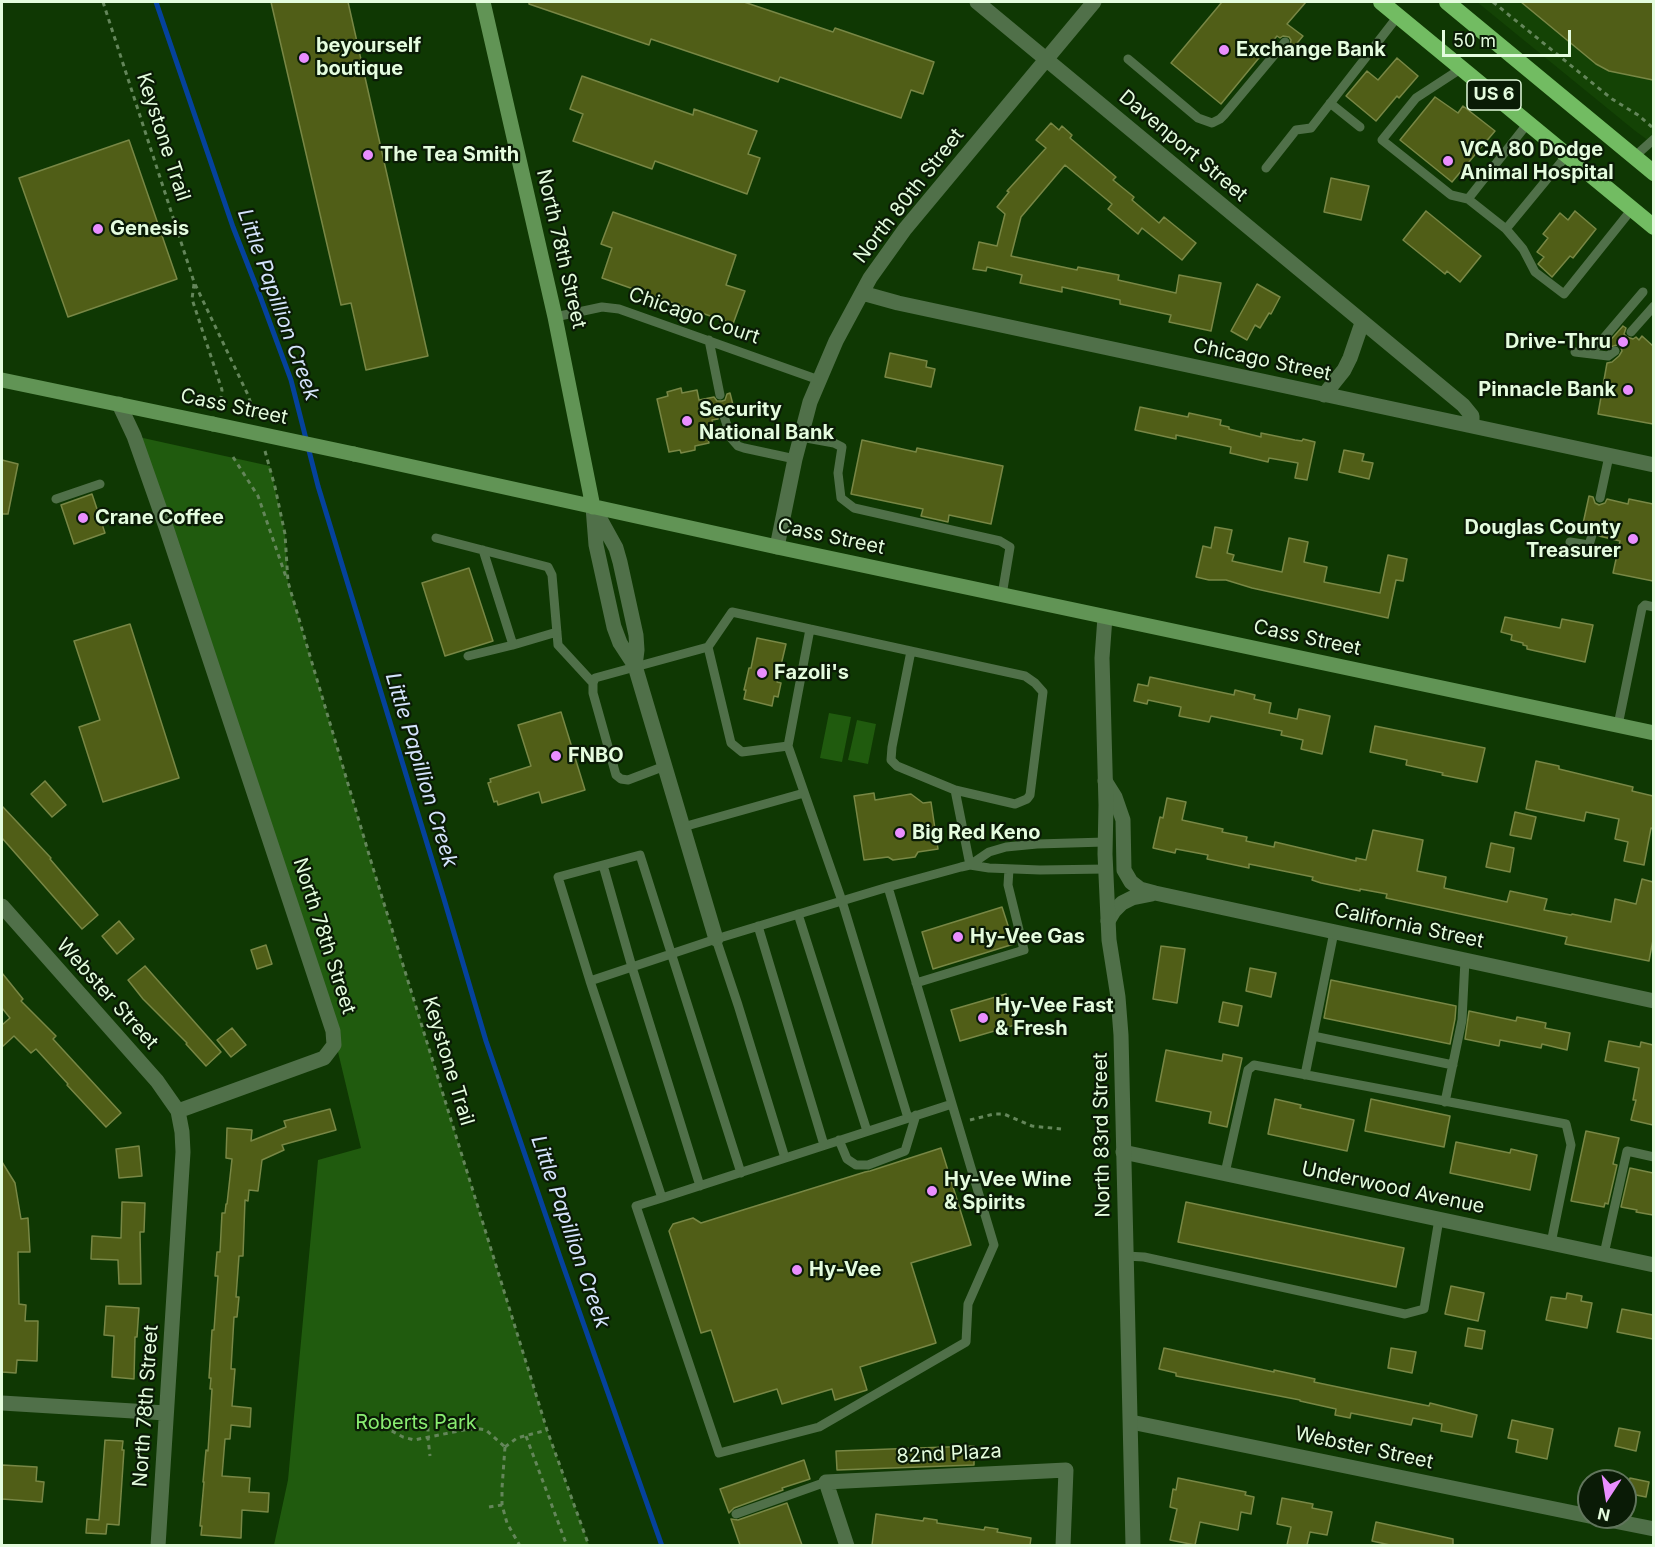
<!DOCTYPE html>
<style>
body{margin:0}
#map{position:relative;width:1655px;height:1547px;overflow:hidden;background:#0f3803;font-family:Inter,sans-serif}
canvas{display:block}
.frame{position:absolute;inset:0;border:3px solid #e4fcde;pointer-events:none}
.north{position:absolute;left:1577px;top:1469px;width:60px;height:60px;box-sizing:border-box;background:#0a1b06;border:2px solid #61755c;border-radius:50%;rotate:192deg;font-size:16px;font-weight:700;line-height:24px;text-align:center;color:#e4fcde}
.north::after{content:'';display:block;margin:auto;width:21px;height:27px;background:#e98efe;clip-path:polygon(50% 0,100% 100%,50% 72%,0 100%)}
.scale{position:absolute;left:1442px;top:30px;width:129px;height:27px;box-sizing:border-box;border:3px solid #e4fcde;border-top:0;padding-left:8px;font-size:18px;line-height:21px;white-space:nowrap;color:#e4fcde;-webkit-text-stroke:4px #0a1b06;paint-order:stroke}
</style>
<div id="map">
<canvas width="1655" height="1547"></canvas>
<div class="frame"></div>
<div class="north">N</div>
<div class="scale">50 m</div>
</div>
<script>
const ctx = document.querySelector('canvas').getContext('2d');
ctx.lineJoin = 'round';
function paint(path, color) { ctx.fillStyle = color; ctx.fill(path, 'evenodd'); }
const poly = rows => new Path2D(rows.map(r => 'M' + r).join(''));
function stroke(path, color, width, dash) { ctx.strokeStyle = color; ctx.lineWidth = width; ctx.lineCap = dash ? 'butt' : 'round'; ctx.setLineDash(dash || []); ctx.stroke(path); }
function label(font, color, halo, rows, align = 'center') {
  ctx.font = font + ' Inter,sans-serif'; ctx.lineWidth = 4.5; ctx.setLineDash([]); ctx.textBaseline = 'middle'; ctx.strokeStyle = halo; ctx.fillStyle = color; for (const [text, x, y, turn = 0] of rows) {
    ctx.save(); ctx.translate(x, y); ctx.rotate((+turn || 0) * Math.PI / 180); ctx.textAlign = isNaN(turn) ? turn : align; if (halo) ctx.strokeText(text, 0, 0); ctx.fillText(text, 0, 0); ctx.restore();
  }
}
paint(poly([
 [1477,2,1653,2,1653,144,1634,130]
]), '#144305');
paint(poly([
 [134,436,270,466,285,534,288,582,373,868,547,1430,589,1545,274,1545,288,1480,318,1160,361,1148,333,1031],
 [829,713,851,717,842,762,820,758],
 [857,720,876,724,868,764,848,760]
]), '#205b0e');
stroke(poly([
 [156,2,233,227,260,296,291,380,318,486,444,899,486,1041,560,1257,662,1546]
]), '#05429c', 5);
const building = poly([
 [271,2,348,2,428,356,366,370,351,303,341,305,271,2],
 [529,2,744,2,833,32,835,28,934,62,923,94,911,90,901,118,780,77,778,82,651,39,649,45,529,4,529,2],
 [1222,2,1306,2,1287,24,1303,36,1293,48,1290,46,1291,40,1289,37,1283,36,1280,38,1277,36,1221,104,1171,63,1222,2],
 [1521,2,1653,2,1653,80,1609,71,1596,64,1521,2],
 [1397,58,1418,76,1399,98,1397,96,1376,121,1346,96,1367,71,1378,80,1397,58],
 [582,76,693,115,694,109,757,131,748,154,760,158,747,194,655,161,652,169,573,141,583,114,570,109,582,76],
 [1435,97,1458,113,1463,106,1495,131,1452,182,1400,140,1435,97],
 [1051,123,1059,130,1062,126,1072,135,1070,138,1116,177,1113,180,1134,197,1132,200,1159,223,1164,217,1196,243,1182,260,1142,228,1138,234,1108,209,1112,204,1065,165,1021,217,1011,256,1077,270,1078,267,1119,275,1118,280,1176,293,1179,275,1221,283,1211,331,1169,322,1171,315,1120,304,1120,300,1062,287,1062,292,1020,283,1022,275,987,267,986,271,973,269,979,242,997,246,1005,214,997,207,1009,192,1007,191,1046,148,1036,140,1051,123],
 [129,140,177,279,68,317,19,178,129,140],
 [1331,178,1369,186,1361,220,1324,212,1331,178],
 [1426,211,1481,256,1460,282,1447,271,1445,274,1403,240,1426,211],
 [1575,211,1596,229,1573,258,1570,256,1552,277,1538,264,1544,257,1537,252,1548,238,1543,234,1560,213,1568,220,1575,211],
 [613,212,736,255,726,285,745,291,733,324,602,278,612,248,601,244,613,212],
 [1257,284,1280,297,1271,314,1269,313,1260,328,1255,325,1247,340,1231,331,1257,284],
 [1623,326,1626,328,1624,334,1627,337,1633,339,1636,337,1639,340,1642,336,1653,346,1653,424,1598,414,1607,363,1612,362,1619,356,1622,351,1621,348,1617,345,1610,347,1607,344,1623,326],
 [890,353,927,361,926,367,935,369,931,387,885,377,890,353],
 [681,388,682,393,697,390,699,400,714,397,717,401,722,401,725,400,727,394,730,393,734,409,721,410,718,414,718,419,712,420,713,424,705,426,709,443,695,446,695,450,681,453,680,450,669,452,657,399,668,396,667,392,681,388],
 [1140,407,1188,417,1189,413,1221,420,1220,425,1229,427,1229,429,1261,437,1261,433,1295,440,1302,441,1303,439,1315,442,1307,480,1295,478,1298,463,1269,458,1268,462,1230,453,1231,447,1176,435,1176,439,1135,430,1140,407],
 [862,440,916,452,917,448,1003,466,991,524,949,515,948,522,921,516,923,509,851,494,862,440],
 [1344,450,1364,454,1362,461,1373,463,1369,479,1339,472,1344,450],
 [2,460,18,464,8,514,2,514,2,460],
 [92,494,105,533,74,544,61,505,92,494],
 [1589,496,1593,497,1595,503,1599,505,1605,503,1607,499,1628,504,1629,499,1653,504,1653,581,1613,573,1620,541,1599,536,1597,531,1593,528,1588,530,1585,534,1581,533,1589,496],
 [1215,527,1232,530,1227,553,1234,555,1232,561,1282,572,1289,538,1308,542,1304,562,1327,567,1324,582,1380,593,1388,555,1407,559,1403,581,1396,580,1388,618,1252,588,1226,580,1209,580,1196,577,1203,546,1211,548,1215,527],
 [469,568,493,641,445,656,422,583,469,568],
 [1505,617,1560,628,1562,619,1593,625,1585,662,1527,649,1527,646,1523,645,1523,643,1511,640,1512,635,1501,632,1505,617],
 [130,624,179,778,103,802,79,727,100,720,74,641,130,624],
 [757,638,786,644,777,682,781,683,778,697,774,696,772,706,744,699,746,690,744,690,749,668,751,668,757,638],
 [1150,677,1234,695,1235,690,1255,695,1254,699,1271,703,1269,713,1297,719,1299,709,1330,716,1322,754,1301,749,1303,740,1281,735,1282,731,1211,716,1209,722,1179,716,1181,707,1148,700,1147,704,1134,701,1138,684,1148,686,1150,677],
 [561,712,585,790,542,803,539,792,498,805,497,801,494,802,488,783,491,782,490,779,531,766,518,725,561,712],
 [1375,726,1485,748,1477,782,1442,775,1443,773,1406,765,1407,760,1370,752,1375,726],
 [1536,761,1559,766,1559,769,1633,787,1632,791,1653,796,1653,829,1651,828,1644,865,1624,861,1628,842,1615,839,1619,819,1586,812,1584,821,1526,809,1536,761],
 [45,781,66,805,52,817,31,794,45,781],
 [874,793,875,800,911,794,923,803,931,802,938,849,918,852,915,857,893,860,888,857,864,860,854,796,874,793],
 [1167,798,1186,802,1182,820,1223,829,1222,832,1247,837,1246,841,1274,847,1275,842,1356,861,1356,858,1366,860,1373,830,1423,840,1417,871,1446,877,1444,888,1507,902,1510,891,1547,899,1544,910,1571,915,1572,914,1611,922,1615,899,1636,904,1642,879,1653,882,1653,940,1649,961,1565,944,1567,937,1386,898,1387,894,1360,889,1360,891,1321,883,1312,880,1313,877,1249,864,1249,868,1207,859,1208,855,1176,849,1175,853,1153,848,1160,817,1163,818,1167,798],
 [2,806,51,858,50,859,98,915,82,929,2,838,2,806],
 [1515,812,1536,817,1531,839,1510,835,1515,812],
 [1491,843,1514,848,1510,872,1486,867,1491,843],
 [1002,907,1014,944,933,969,922,932,1002,907],
 [119,921,134,939,117,954,102,936,119,921],
 [266,945,272,964,257,969,251,950,266,945],
 [1161,946,1185,949,1177,1003,1153,999,1161,946],
 [145,966,221,1052,206,1066,186,1044,187,1043,143,999,128,980,145,966],
 [1250,968,1276,973,1271,997,1246,991,1250,968],
 [2,973,23,999,21,1001,56,1036,53,1039,121,1113,106,1127,67,1085,68,1084,36,1049,31,1053,14,1036,2,1047,2,1025,10,1018,2,1008,2,973],
 [1331,980,1456,1006,1455,1019,1450,1044,1324,1018,1331,980],
 [1006,994,1015,1025,960,1041,951,1010,1006,994],
 [1223,1002,1242,1006,1238,1026,1219,1022,1223,1002],
 [1469,1011,1516,1021,1517,1017,1546,1023,1545,1028,1570,1033,1567,1050,1542,1044,1541,1048,1500,1040,1499,1046,1465,1039,1469,1011],
 [232,1028,246,1045,231,1057,217,1040,232,1028],
 [1609,1041,1640,1047,1641,1042,1653,1045,1653,1125,1631,1120,1636,1100,1633,1100,1639,1068,1605,1061,1609,1041],
 [1166,1050,1222,1061,1223,1054,1242,1058,1227,1127,1209,1123,1211,1112,1156,1101,1166,1050],
 [1275,1099,1301,1105,1300,1108,1354,1120,1347,1151,1268,1134,1275,1099],
 [1371,1099,1450,1116,1444,1147,1365,1131,1371,1099],
 [330,1109,336,1130,282,1145,284,1150,262,1160,258,1191,249,1190,248,1201,245,1200,243,1256,239,1256,236,1297,239,1297,237,1317,234,1317,231,1369,235,1369,232,1406,251,1408,250,1427,231,1425,230,1439,225,1439,222,1476,250,1478,249,1492,269,1493,268,1512,242,1510,241,1538,201,1535,202,1526,200,1526,204,1482,203,1482,206,1450,208,1451,212,1389,210,1389,211,1378,209,1378,212,1330,214,1330,218,1276,215,1276,217,1252,220,1252,222,1213,225,1213,226,1204,227,1204,232,1159,226,1158,227,1128,252,1130,251,1141,286,1127,284,1121,330,1109],
 [1586,1131,1619,1138,1613,1164,1617,1165,1608,1204,1605,1203,1604,1207,1571,1201,1586,1131],
 [1456,1142,1510,1153,1511,1149,1537,1155,1530,1190,1450,1173,1456,1142],
 [139,1146,142,1176,119,1178,116,1149,139,1146],
 [941,1148,971,1245,911,1263,936,1343,860,1367,867,1390,835,1400,832,1389,782,1404,777,1389,734,1402,711,1330,701,1333,669,1231,673,1224,693,1218,701,1223,865,1172,870,1171,941,1148],
 [2,1162,15,1183,21,1219,28,1218,30,1252,18,1252,19,1304,26,1305,25,1321,38,1321,37,1361,17,1360,16,1373,2,1372,2,1162],
 [1630,1168,1653,1173,1653,1215,1636,1212,1637,1210,1621,1207,1630,1168],
 [122,1202,145,1203,144,1232,140,1232,141,1284,119,1284,118,1260,91,1259,92,1236,121,1238,122,1202],
 [1186,1202,1404,1248,1396,1287,1178,1242,1186,1202],
 [1451,1286,1484,1293,1478,1321,1445,1314,1451,1286],
 [1567,1293,1582,1296,1581,1301,1592,1303,1587,1328,1546,1320,1551,1297,1566,1299,1567,1293],
 [106,1306,139,1308,137,1337,135,1337,134,1379,112,1377,114,1336,104,1335,106,1306],
 [1622,1309,1653,1315,1653,1339,1617,1332,1622,1309],
 [1468,1328,1485,1331,1482,1349,1465,1346,1468,1328],
 [1164,1348,1274,1372,1274,1370,1315,1379,1314,1382,1429,1406,1430,1403,1477,1415,1472,1437,1441,1431,1442,1424,1413,1418,1411,1425,1351,1413,1350,1418,1335,1415,1336,1409,1300,1401,1300,1400,1176,1376,1176,1373,1159,1369,1164,1348],
 [1391,1348,1416,1352,1412,1373,1388,1368,1391,1348],
 [1512,1420,1553,1429,1547,1459,1516,1452,1518,1440,1508,1438,1512,1420],
 [1619,1428,1640,1432,1636,1451,1615,1446,1619,1428],
 [105,1440,123,1441,122,1450,124,1450,119,1525,107,1524,106,1534,86,1533,87,1519,99,1520,105,1440],
 [974,1446,974,1465,837,1470,836,1451,974,1446],
 [804,1460,810,1479,782,1488,783,1490,734,1508,729,1513,720,1489,804,1460],
 [2,1465,37,1467,36,1481,44,1482,42,1502,2,1499,2,1465],
 [1178,1478,1246,1492,1245,1495,1254,1497,1251,1514,1241,1512,1238,1530,1200,1522,1195,1545,1170,1540,1177,1509,1170,1507,1173,1489,1176,1490,1178,1478],
 [1630,1478,1649,1482,1646,1497,1626,1493,1630,1478],
 [1282,1498,1313,1504,1312,1508,1332,1512,1327,1535,1310,1532,1307,1545,1287,1545,1291,1527,1277,1524,1282,1498],
 [787,1503,802,1545,740,1545,731,1519,738,1520,787,1503],
 [876,1514,923,1521,924,1518,937,1520,937,1523,984,1530,985,1527,998,1529,997,1532,1031,1538,1030,1545,872,1545,876,1514],
 [1376,1522,1453,1539,1453,1545,1390,1545,1372,1541,1376,1522]
]);
paint(building, '#505e17');
stroke(building, '#788745', 1.5);
stroke(poly([
 [103,2,194,282,248,395,255,416],
 [1493,2,1612,99,1638,115,1652,127],
 [194,284,192,299,222,390,221,397],
 [265,451,275,487,285,534,288,582,373,868,547,1430,589,1546],
 [233,457,258,496,286,577],
 [970,1120,994,1114,1004,1114,1032,1126,1061,1129],
 [381,1417,385,1425,390,1430,403,1437,414,1440,469,1429,480,1429,486,1430,505,1447],
 [428,1427,428,1438,430,1456],
 [526,1436,567,1546],
 [505,1447,502,1488,502,1505,507,1523,520,1546],
 [505,1447,517,1438,547,1430],
 [489,1507,502,1505]
]), '#64865a', 3, [4.5, 4.5]);
stroke(poly([
 [1128,59,1198,118,1212,123,1220,119,1224,115,1285,42],
 [1462,68,1416,98,1382,140,1451,195,1468,199,1506,229,1567,155],
 [1330,103,1360,127],
 [1634,157,1654,139],
 [1266,168,1296,130,1311,128,1398,16],
 [1468,199,1528,123],
 [1506,229,1523,249,1535,272,1564,294,1632,209],
 [555,317,602,307,619,309,819,380],
 [1631,332,1654,306],
 [709,340,720,395],
 [1575,352,1608,356,1615,351],
 [1591,353,1643,292],
 [724,416,731,438,738,446,744,448,795,459],
 [801,437,834,443,842,447,838,473,841,498,854,508,1000,541,1010,547,1002,595],
 [1600,498,1609,456],
 [56,499,100,484],
 [436,538,548,567,552,575,558,645,593,683],
 [1570,542,1589,545,1592,535],
 [483,550,513,645,557,632],
 [810,629,788,746,842,901,908,1118],
 [468,656,513,645],
 [1618,725,1642,608,1645,605,1654,607],
 [788,746,742,752,731,743,708,647,732,612,1025,676,1035,683,1043,692,1030,795,1027,799,1015,804,955,790,897,766,891,760,892,747,911,651],
 [665,766,628,780,621,779,616,775,593,693,593,683,595,678,708,647],
 [955,790,970,865],
 [683,827,804,793],
 [603,865,632,967,700,1186],
 [970,865,989,852,1006,847,1037,844,1105,842],
 [888,887,952,1104,662,1198,590,981,716,939,888,887,961,867,970,865,989,868,1040,870,1106,869],
 [798,914,867,1131],
 [758,926,824,1145],
 [716,939,738,1005,785,1158],
 [590,981,558,877,640,855,741,1173],
 [916,983,1024,950,1008,885,1009,869],
 [1313,1036,1453,1065],
 [1305,1075,1334,932],
 [1445,1102,1462,1020,1465,960],
 [839,1140,847,1159,856,1165,868,1165,905,1151,916,1115],
 [1225,1173,1248,1070,1254,1065,1566,1124,1571,1145,1551,1243],
 [662,1198,636,1206,719,1453,819,1427,966,1342,968,1304,994,1245,952,1104],
 [1604,1254,1627,1151,1654,1157],
 [1126,1256,1144,1257,1405,1314,1424,1309,1439,1219],
 [736,1514,826,1482]
]), '#507049', 9);
stroke(poly([
 [977,2,1463,405,1472,416,1472,426],
 [862,293,898,303,1654,465],
 [1324,395,1344,370,1350,358,1362,323],
 [119,404,134,436,166,527,333,1031,334,1045,324,1058,178,1111],
 [593,507,596,545,614,627,620,643,635,666,716,939],
 [595,510,616,548,620,562,636,635,637,650,635,666],
 [777,547,795,459,810,402,836,341,870,278,905,229,1094,2],
 [1105,781,1115,797,1123,820,1124,870,1131,882,1140,889,1155,893,1654,1001],
 [2,906,157,1081,178,1111,182,1132,183,1152,158,1546],
 [1108,921,1114,911,1122,903,1132,898,1152,894],
 [1123,1152,1654,1265],
 [2,1403,166,1413],
 [1131,1422,1589,1516],
 [1594,1517,1654,1529],
 [847,1546,826,1482,1066,1470,1063,1546]
]), '#507049', 15);
stroke(poly([
 [1105,617,1102,658,1106,805,1105,854,1109,940,1118,997,1121,1035,1133,1546]
]), '#507049', 15);
stroke(poly([
 [483,2,555,317,593,507],
 [2,380,213,424],
 [354,454,777,547,1654,733]
]), '#619455', 15);
stroke(poly([
 [1381,2,1654,227],
 [1447,2,1654,173]
]), '#72bc62', 16);
stroke(poly([
 [213,424,354,454]
]), '#619455', 15);
for (const [x, y, r, color] of [
 [1224,50,6,"#e98efe"],
 [304,58,6,"#e98efe"],
 [368,155,6,"#e98efe"],
 [1448,161,6,"#e98efe"],
 [98,229,6,"#e98efe"],
 [1623,342,6,"#e98efe"],
 [1628,390,6,"#e98efe"],
 [687,421,6,"#e98efe"],
 [83,518,6,"#e98efe"],
 [1633,539,6,"#e98efe"],
 [762,673,6,"#e98efe"],
 [556,756,6,"#e98efe"],
 [900,833,6,"#e98efe"],
 [958,937,6,"#e98efe"],
 [983,1018,6,"#e98efe"],
 [932,1191,6,"#e98efe"],
 [797,1270,6,"#e98efe"]
]) { const dot = new Path2D(); dot.arc(x, y, r, 0, 2 * Math.PI); ctx.fillStyle = color; ctx.fill(dot); stroke(dot, '#0a1b06', 2); }
for (const [x, y, w] of [
 [1494,95,54]
]) { const box = new Path2D(); box.roundRect(x - w / 2, y - 15, w, 30, 4.5); ctx.fillStyle = '#0a1b06'; ctx.fill(box); stroke(box, '#e4fcde', 1.5); }
label('bold 18px', '#e4fcde', null, [
 ["US 6",1494,95]
]);
label('bold 20px', '#e4fcde', '#0a1b06', [
 ["beyourself",316,46],
 ["boutique",316,69],
 ["Exchange Bank",1236,50],
 ["VCA 80 Dodge",1460,150],
 ["Animal Hospital",1460,173],
 ["The Tea Smith",380,155],
 ["Genesis",110,229],
 ["Drive-Thru",1611,342,"right"],
 ["Pinnacle Bank",1616,390,"right"],
 ["Security",699,410],
 ["National Bank",699,433],
 ["Crane Coffee",95,518],
 ["Douglas County",1621,528,"right"],
 ["Treasurer",1621,551,"right"],
 ["Fazoli's",774,673],
 ["FNBO",568,756],
 ["Big Red Keno",912,833],
 ["Hy-Vee Gas",970,937],
 ["Hy-Vee Fast",995,1006],
 ["& Fresh",995,1029],
 ["Hy-Vee Wine",944,1180],
 ["& Spirits",944,1203],
 ["Hy-Vee",809,1270]
], 'left');
label('20px', '#e4fcde', '#0a1b06', [
 ["Keystone Trail",163,137,72],
 ["Davenport Street",1183,146,40],
 ["North 80th Street",909,196,-52],
 ["North 78th Street",561,249,77],
 ["Chicago Court",694,316,19],
 ["Chicago Street",1262,360,12],
 ["Cass Street",234,407,12],
 ["Cass Street",831,537,12],
 ["Cass Street",1307,638,12],
 ["California Street",1409,926,12],
 ["North 78th Street",324,936,72],
 ["Webster Street",107,994,48],
 ["Keystone Trail",448,1061,73],
 ["North 83rd Street",1102,1135,-91],
 ["Underwood Avenue",1393,1188,12],
 ["North 78th Street",146,1406,-86],
 ["Webster Street",1364,1448,12],
 ["82nd Plaza",949,1454,-3]
]);
label('20px', '#89ed71', '#0a1b06', [
 ["Roberts Park",416,1423]
]);
label('italic 21px', '#d5e4fc', '#0a1b06', [
 ["Little Papillion Creek",278,305,70],
 ["Little Papillion Creek",421,770,73],
 ["Little Papillion Creek",570,1232,71]
]);
</script>
